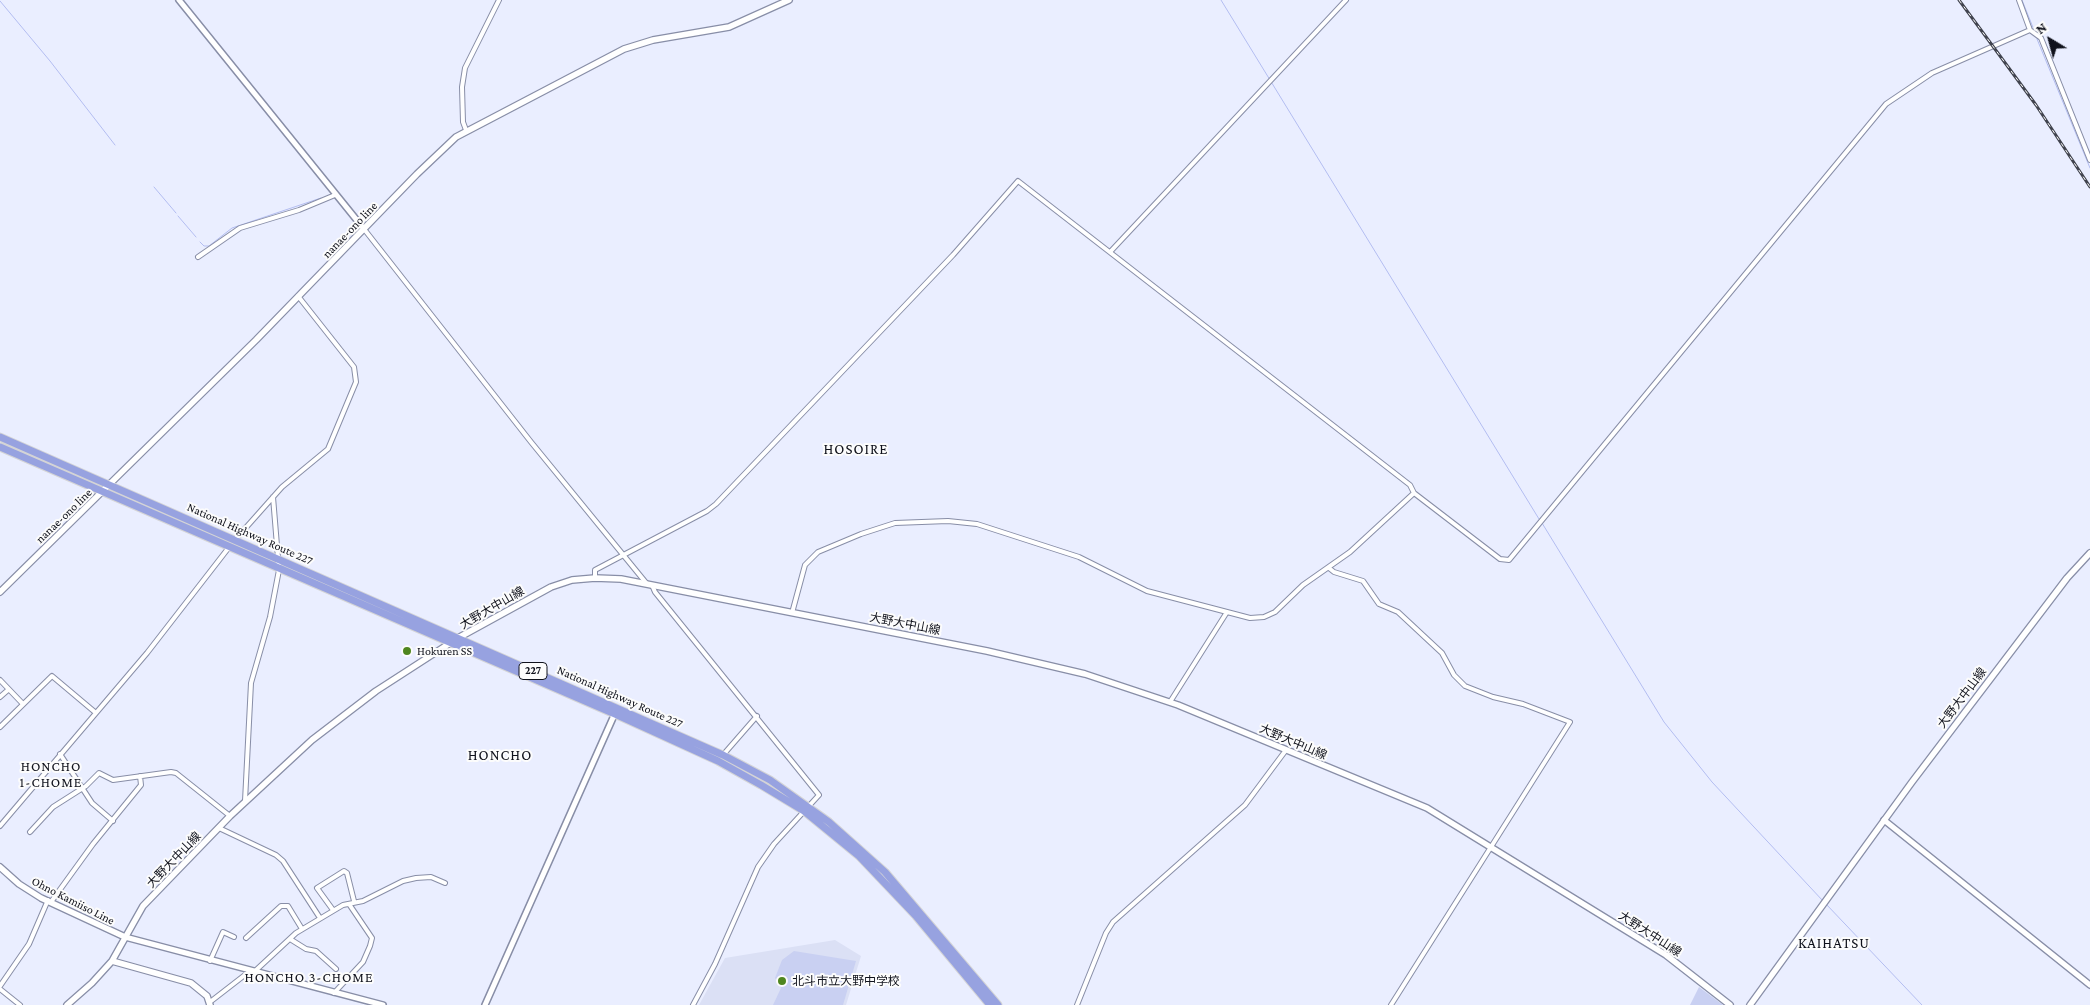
<!DOCTYPE html>
<meta charset="utf-8">
<style>
body{margin:0}
#map{position:relative;width:2090px;height:1005px;overflow:hidden;background:#eaeeff;font-family:"Crimson Pro",serif}
canvas{display:block}
.north{position:absolute;left:2025px;top:15px;width:50px;height:50px;-webkit-text-stroke:4px #fcfcfc;paint-order:stroke;rotate:323deg;font-size:14px;font-weight:700;line-height:20px;text-align:center;color:#10121c}
.north::after{content:'';display:block;margin:auto;width:18px;height:22px;background:#10121c;clip-path:polygon(50% 0,100% 100%,50% 72%,0 100%)}
</style>
<div id="map">
<canvas width="2090" height="1005"></canvas>
<div class="north">N</div>
</div>
<script>
const ctx = document.querySelector('canvas').getContext('2d');
ctx.lineJoin = 'round';
function paint(path, color) { ctx.fillStyle = color; ctx.fill(path, 'evenodd'); }
const poly = rows => new Path2D(rows.map(r => 'M' + r).join(''));
function stroke(path, color, width, dash) { ctx.strokeStyle = color; ctx.lineWidth = width; ctx.lineCap = dash ? 'butt' : 'round'; ctx.setLineDash(dash || []); ctx.stroke(path); }
function label(font, color, halo, rows, align = 'center') {
  ctx.font = font + ' "Crimson Pro","Noto Sans JP",serif'; ctx.lineWidth = 4; ctx.setLineDash([]); ctx.textBaseline = 'middle'; ctx.strokeStyle = halo; ctx.fillStyle = color; for (const [text, x, y, turn = 0] of rows) {
    ctx.save(); ctx.translate(x, y); ctx.rotate((+turn || 0) * Math.PI / 180); ctx.textAlign = isNaN(turn) ? turn : align; if (halo) ctx.strokeText(text, 0, 0); ctx.fillText(text, 0, 0); ctx.restore();
  }
}
paint(poly([
 [835,940,861,956,846,1005,699,1005,725,958]
]), '#dbe0f5');
paint(poly([
 [794,951,856,961,843,1005,773,1005,781,988,775,978,782,960],
 [1699,987,1723,1005,1690,1005]
]), '#c9d0f2');
stroke(poly([
 [1221,0,1539,519],
 [2022,0,2034,30],
 [0,1,50,61,115,145],
 [2037,39,2090,168],
 [154,187,176,213],
 [178,216,196,237],
 [200,242,204,246,209,246,232,228,321,198],
 [1542,523,1664,722,1712,782,1823,901],
 [1826,904,1922,1005]
]), '#b3bdf1', 1);
const minor = poly([
 [2019,0,2030,30,2041,38,2090,160],
 [466,130,463,122,462,87,465,68,499,0],
 [364,229,531,442,647,584],
 [1111,251,1346,0],
 [198,257,240,228,299,210,335,195],
 [234,541,282,487,328,449,356,382,354,367,298,296],
 [1329,568,1334,572,1363,581,1379,604,1398,612,1442,653,1454,675,1465,686,1493,697,1523,704,1570,722,1391,1005],
 [595,578,595,570,707,511,716,504,953,255,1018,181,1410,485,1414,493,1500,559,1509,560,1886,104,1932,73,2030,30],
 [652,585,655,592,819,795,774,844,758,867,715,964,693,1005],
 [792,613,805,565,818,552,861,534,895,523,948,521,977,524,1079,557,1147,591,1250,618,1264,617,1275,612,1303,585,1350,552,1414,493],
 [0,680,23,704],
 [0,697,8,690],
 [1170,702,1227,612],
 [0,727,52,676,96,713],
 [60,754,92,803,113,821],
 [723,755,757,716],
 [245,801,251,683,270,617,279,570,273,497],
 [0,826,147,653,230,546],
 [219,828,276,855,283,861,320,918],
 [30,832,53,807,86,786,99,773,113,780,171,772,176,773,230,816],
 [51,902,93,844,141,785,140,776],
 [333,910,317,888,344,871,347,873,354,901],
 [246,938,281,906,288,906,302,929],
 [290,939,306,949,316,951,336,969],
 [210,961,223,932,234,937],
 [254,972,296,933,343,905,363,901,403,881,416,878,431,877,445,883],
 [0,986,29,944,48,900],
 [0,989,20,1005],
 [334,993,363,962,370,946,372,938,349,904],
 [210,1002,250,971],
 [1077,1005,1106,933,1113,922,1245,805,1286,750]
]);
const tertiary = poly([
 [179,0,364,229],
 [1884,820,2090,985],
 [125,937,383,1005],
 [485,1005,616,711]
]);
const secondary = poly([
 [0,592,256,340,417,174,456,137,624,49,653,40,729,27,789,0],
 [0,867,19,884,41,898,125,937],
 [112,961,191,983,207,996,210,1005],
 [67,1005,92,983,112,961,143,906,230,816,312,740,376,691,458,638,551,587,572,580,595,578,621,579,987,651,1085,674,1178,705,1427,808,1666,955,1730,1005],
 [1750,1005,1912,782,2067,578,2090,553]
]);
const trunk = poly([
 [0,437,723,755,770,780,829,822,885,872,998,1005],
 [0,447,615,714,718,761,761,785,804,811,859,856,916,916,990,1005]
]);
stroke(minor, '#888ea7', 6);
stroke(tertiary, '#888ea7', 8);
stroke(secondary, '#888ea7', 8);
stroke(trunk, '#d4d4d6', 9);
stroke(minor, '#fff', 4);
stroke(tertiary, '#fff', 5);
stroke(secondary, '#fff', 5.5);
stroke(trunk, '#97a2e0', 7);
const rail = poly([
 [1959,0,2036,105,2090,187]
]);
stroke(rail, '#40434e', 3);
stroke(rail, '#fcfcfc', 1, [4]);
for (const [x, y, r, color] of [
 [407,651,5,"#4f861f"],
 [782,981,5,"#4f861f"]
]) { const dot = new Path2D(); dot.arc(x, y, r, 0, 2 * Math.PI); ctx.fillStyle = color; ctx.fill(dot); stroke(dot, '#fcfcfc', 2); }
for (const [x, y, w] of [
 [533,671,28]
]) { const box = new Path2D(); box.roundRect(x - w / 2, y - 8.5, w, 17, 4); ctx.fillStyle = '#fcfcfc'; ctx.fill(box); stroke(box, '#10121c', 1); }
label('bold 11px', '#10121c', null, [
 ["227",533,671]
]);
label('12px', '#10121c', '#fcfcfc', [
 ["nanae-ono line",350,230,-46],
 ["nanae-ono line",64,516,-44],
 ["National Highway Route 227",250,534,24],
 ["大野大中山線",492,608,-30],
 ["大野大中山線",905,624,11],
 ["National Highway Route 227",620,697,24],
 ["大野大中山線",1962,698,-53],
 ["大野大中山線",1293,742,23],
 ["大野大中山線",174,860,-46],
 ["Ohno Kamiiso Line",73,901,27],
 ["大野大中山線",1650,934,33]
]);
label('12px', '#10121c', '#fcfcfc', [
 ["Hokuren SS",417,651],
 ["北斗市立大野中学校",792,981]
], 'left');
ctx.letterSpacing = '1px';
label('14px', '#10121c', '#fcfcfc', [
 ["HONCHO",51,767],
 ["1-CHOME",51,783],
 ["HONCHO 3-CHOME",309,978]
]);
ctx.letterSpacing = '0px';
ctx.letterSpacing = '1px';
label('15px', '#10121c', '#fcfcfc', [
 ["HOSOIRE",856,449],
 ["HONCHO",500,755],
 ["KAIHATSU",1834,943]
]);
ctx.letterSpacing = '0px';
</script>
